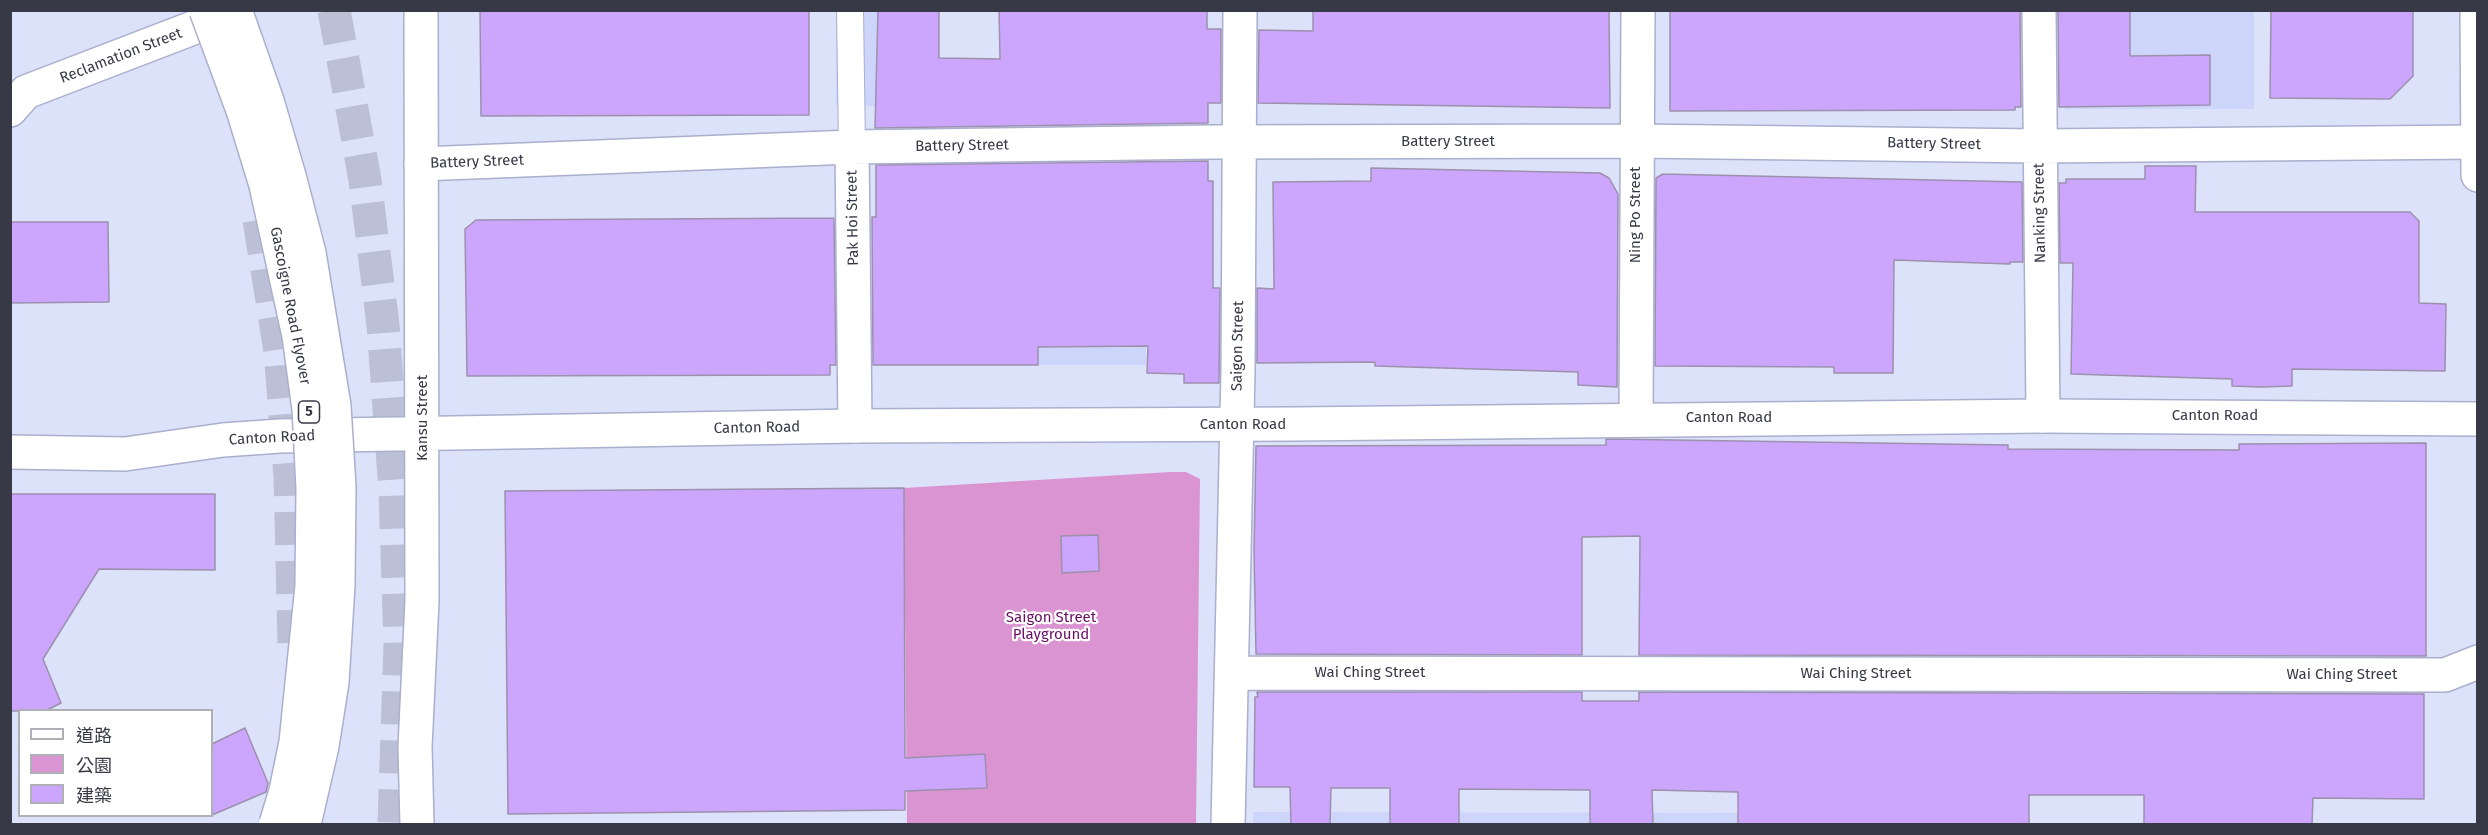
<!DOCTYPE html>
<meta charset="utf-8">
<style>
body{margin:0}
#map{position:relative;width:2488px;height:835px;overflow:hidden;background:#dde2fb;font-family:"Fira Sans","Noto Sans TC",sans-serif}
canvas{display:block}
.frame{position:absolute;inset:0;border:12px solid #373946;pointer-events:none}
.legend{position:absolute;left:18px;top:709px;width:195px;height:108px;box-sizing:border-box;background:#fff;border:2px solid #afb0b5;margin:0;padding:8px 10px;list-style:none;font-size:18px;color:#373946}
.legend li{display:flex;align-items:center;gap:12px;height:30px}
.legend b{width:30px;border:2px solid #afb0b5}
</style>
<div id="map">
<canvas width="2488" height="835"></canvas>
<div class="frame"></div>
<ul class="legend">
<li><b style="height:8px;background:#fff"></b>道路</li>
<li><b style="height:16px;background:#da94d1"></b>公園</li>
<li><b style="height:16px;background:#cca6fc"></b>建築</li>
</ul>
</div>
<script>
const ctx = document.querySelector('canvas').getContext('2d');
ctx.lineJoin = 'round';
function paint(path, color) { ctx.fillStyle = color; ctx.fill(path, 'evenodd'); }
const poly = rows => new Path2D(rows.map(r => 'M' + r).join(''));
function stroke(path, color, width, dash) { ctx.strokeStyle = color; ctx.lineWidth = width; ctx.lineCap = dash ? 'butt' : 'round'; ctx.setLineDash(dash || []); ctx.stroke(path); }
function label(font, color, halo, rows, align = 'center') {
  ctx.font = font + ' "Fira Sans",sans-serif'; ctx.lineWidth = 4.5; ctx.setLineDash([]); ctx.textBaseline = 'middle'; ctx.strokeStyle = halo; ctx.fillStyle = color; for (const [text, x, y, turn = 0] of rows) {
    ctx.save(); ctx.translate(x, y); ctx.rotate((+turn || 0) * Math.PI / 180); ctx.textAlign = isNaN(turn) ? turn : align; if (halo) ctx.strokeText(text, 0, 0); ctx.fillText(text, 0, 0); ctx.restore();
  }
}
paint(poly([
 [836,11,883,11,882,106,836,106],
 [2065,11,2254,11,2254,109,2065,109],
 [1038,274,1146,274,1146,365,1038,365],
 [1253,812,1738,813,1738,824,1253,824]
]), '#cdd5fb');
paint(poly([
 [1171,472,1186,472,1200,479,1196,824,907,824,904,488]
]), '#da94d1');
const building = poly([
 [480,10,809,10,809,115,481,116,480,10],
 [878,10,939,10,939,58,1000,59,999,10,1207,10,1207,29,1221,29,1221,103,1208,103,1208,123,875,128,878,10],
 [1313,10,1609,10,1610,108,1258,103,1259,30,1313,31,1313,10],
 [1670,10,2020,10,2021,107,2015,107,2015,110,1670,111,1670,10],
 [2058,10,2130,10,2130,56,2210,55,2210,105,2059,107,2058,10],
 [2271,10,2413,10,2413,76,2390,99,2270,98,2271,10],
 [1208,161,1208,181,1213,181,1213,288,1220,288,1219,383,1184,383,1184,374,1147,373,1148,346,1038,347,1038,365,873,365,872,217,876,217,876,165,1208,161],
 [2145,166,2196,166,2195,212,2410,212,2419,221,2419,303,2446,304,2445,371,2292,369,2292,386,2261,387,2232,386,2232,379,2071,374,2073,263,2060,263,2059,183,2066,183,2066,179,2145,179,2145,166],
 [1371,168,1600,173,1609,178,1618,194,1617,387,1578,385,1578,372,1375,366,1375,362,1257,363,1257,288,1274,289,1273,182,1371,181,1371,168],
 [1663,174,2022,182,2023,262,2010,262,2010,264,1894,260,1893,373,1834,373,1834,367,1655,366,1656,178,1663,174],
 [834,218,836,365,830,365,830,375,467,376,465,229,476,220,834,218],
 [10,222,108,222,109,302,10,303,10,222],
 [1606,439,2008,445,2008,449,2239,450,2239,444,2426,443,2426,656,1639,655,1640,536,1582,537,1582,655,1256,654,1254,550,1256,446,1606,445,1606,439],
 [904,488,905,758,985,754,987,788,905,791,905,810,508,814,505,491,904,488],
 [10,494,215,494,215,570,99,569,43,659,61,703,45,711,10,711,10,494],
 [1098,535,1099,571,1062,573,1061,536,1098,535],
 [1257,692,1582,692,1582,701,1639,701,1639,692,2424,694,2424,799,2313,798,2312,825,2144,825,2144,795,2029,795,2029,825,1738,825,1738,792,1652,790,1653,825,1590,825,1590,790,1459,789,1459,825,1390,825,1390,788,1331,788,1330,825,1291,825,1290,787,1254,787,1255,697,1258,697,1257,692],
 [245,728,268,783,266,792,212,815,212,744,245,728]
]);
paint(building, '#cca6fc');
stroke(building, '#9c90ad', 1.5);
stroke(poly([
 [334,10,365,180,383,325,395,491,400,645,394,824],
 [259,220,280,351,290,477,294,646]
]), '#bcc0d7', 33, [33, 16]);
const pedestrian = poly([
 [850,10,852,147]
]);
const minor = poly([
 [2039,10,2043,416],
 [10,110,26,92,237,11],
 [852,147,855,426],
 [421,164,852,147,1214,142,1636,141,2039,146,2477,142],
 [1636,419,1638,10],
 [1233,673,2445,675,2478,662],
 [1228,824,1238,371,1240,10]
]);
const secondary = poly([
 [10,452,125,454,223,440,280,436,855,426,1296,424,2043,416,2478,419],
 [417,824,415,747,422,601,421,10]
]);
const primary = poly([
 [2477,10,2478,175]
]);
stroke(pedestrian, '#a9afcd', 28);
stroke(minor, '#a9afcd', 36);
stroke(secondary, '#a9afcd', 36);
stroke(primary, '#a9afcd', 36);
stroke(pedestrian, '#fff', 26);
stroke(minor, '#fff', 33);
stroke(secondary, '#fff', 33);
stroke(primary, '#fff', 33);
const trunkBridge = poly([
 [206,10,243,110,266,185,299,336,309,409,313,488,312,586,296,742,286,791,276,824],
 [235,10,267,101,289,176,309,253,334,406,339,487,338,585,332,682,322,746,304,824]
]);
stroke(trunkBridge, '#a9afcd', 36, []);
stroke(trunkBridge, '#fff', 33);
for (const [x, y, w] of [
 [309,412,21]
]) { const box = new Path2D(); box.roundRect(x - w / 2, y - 11, w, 22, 4.5); ctx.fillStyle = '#fff'; ctx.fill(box); stroke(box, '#373946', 1.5); }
label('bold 14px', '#373946', null, [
 ["5",309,412]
]);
label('15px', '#373946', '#fff', [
 ["Reclamation Street",121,56,-21],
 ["Battery Street",1448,142],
 ["Battery Street",1934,144,1],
 ["Battery Street",962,146,-1],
 ["Battery Street",477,162,-2],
 ["Nanking Street",2040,213,-91],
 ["Ning Po Street",1636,215,-90],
 ["Pak Hoi Street",853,218,-91],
 ["Gascoigne Road Flyover",290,306,79],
 ["Saigon Street",1238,346,-89],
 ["Canton Road",2215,416],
 ["Kansu Street",423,418,-90],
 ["Canton Road",1729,418],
 ["Canton Road",1243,425],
 ["Canton Road",757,428,-1],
 ["Canton Road",272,438,-3],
 ["Wai Ching Street",1370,673],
 ["Wai Ching Street",1856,674],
 ["Wai Ching Street",2342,675]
]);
label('15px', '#6a0c63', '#fff', [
 ["Saigon Street",1051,618],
 ["Playground",1051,635]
]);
</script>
